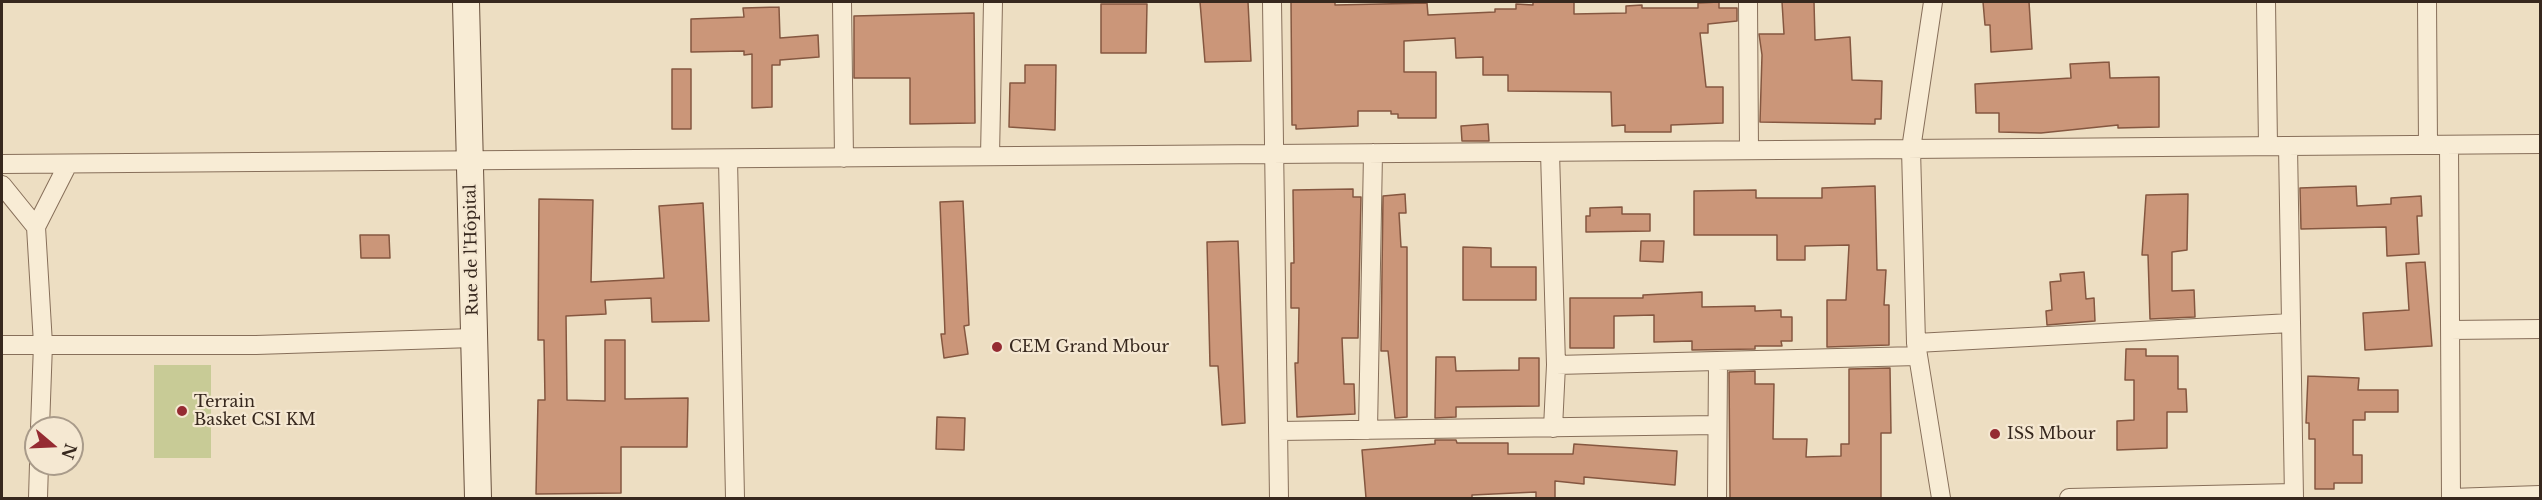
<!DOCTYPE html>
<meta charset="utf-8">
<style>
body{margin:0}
#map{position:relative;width:2542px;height:500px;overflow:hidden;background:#eddec2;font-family:"Libre Baskerville",serif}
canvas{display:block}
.frame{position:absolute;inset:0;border:3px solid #37281e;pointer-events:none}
.north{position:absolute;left:24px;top:416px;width:60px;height:60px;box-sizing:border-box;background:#f5e8d2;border:2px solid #a99b8a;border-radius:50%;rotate:109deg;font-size:16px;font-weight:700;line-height:24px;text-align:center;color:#37281e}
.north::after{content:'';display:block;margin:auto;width:21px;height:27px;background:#952b32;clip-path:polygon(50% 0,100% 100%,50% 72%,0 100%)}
</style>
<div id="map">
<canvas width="2542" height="500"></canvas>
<div class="frame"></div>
<div class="north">N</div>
</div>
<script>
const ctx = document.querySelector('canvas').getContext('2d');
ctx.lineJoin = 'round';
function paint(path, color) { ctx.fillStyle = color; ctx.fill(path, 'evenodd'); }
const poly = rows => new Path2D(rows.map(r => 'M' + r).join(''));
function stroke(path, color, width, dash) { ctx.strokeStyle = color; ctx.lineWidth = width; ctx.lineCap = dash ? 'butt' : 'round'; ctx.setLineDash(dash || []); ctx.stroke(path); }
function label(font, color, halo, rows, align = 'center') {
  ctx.font = font + ' "Libre Baskerville",serif'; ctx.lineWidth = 4.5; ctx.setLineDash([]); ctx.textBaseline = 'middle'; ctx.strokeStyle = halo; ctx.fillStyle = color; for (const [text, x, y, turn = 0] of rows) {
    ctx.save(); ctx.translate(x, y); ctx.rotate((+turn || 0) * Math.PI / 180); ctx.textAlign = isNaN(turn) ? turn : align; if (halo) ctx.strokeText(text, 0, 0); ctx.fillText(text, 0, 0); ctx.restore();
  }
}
paint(poly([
 [154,365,211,365,211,458,154,458]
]), '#c8cb96');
const building = poly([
 [1200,2,1248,2,1251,61,1205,62,1200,2],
 [1291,2,1335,2,1335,5,1427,3,1428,15,1495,12,1495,9,1516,9,1516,4,1533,5,1533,2,1574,2,1574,14,1626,13,1626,6,1642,5,1642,8,1698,8,1698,3,1719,2,1719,8,1737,8,1737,21,1708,24,1708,33,1700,33,1706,87,1723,87,1723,123,1671,125,1671,132,1625,132,1625,125,1612,126,1611,92,1508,91,1508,75,1483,75,1483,57,1456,58,1455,38,1404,41,1404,72,1436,72,1436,118,1398,118,1398,114,1391,114,1391,111,1358,111,1358,126,1296,129,1296,125,1292,125,1291,2],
 [1782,2,1814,2,1815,40,1850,37,1852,80,1882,81,1881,119,1875,119,1875,124,1760,122,1762,55,1759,34,1784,34,1782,2],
 [1983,2,2029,2,2032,49,1991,52,1990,25,1985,25,1983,2],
 [1101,4,1147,4,1146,53,1101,53,1101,4],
 [779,7,780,38,818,35,819,57,780,60,780,65,772,65,772,107,752,108,752,54,744,55,744,51,691,52,691,19,744,17,743,8,779,7],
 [974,13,975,123,910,124,910,78,854,78,854,16,974,13],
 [2109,62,2110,78,2159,77,2159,127,2118,128,2118,125,2041,133,1999,132,1999,113,1976,113,1975,84,2071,78,2070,64,2109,62],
 [1025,65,1056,65,1055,130,1009,127,1010,83,1025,83,1025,65],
 [672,69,691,69,691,129,672,129,672,69],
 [1488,124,1489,141,1462,141,1461,126,1488,124],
 [1875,186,1877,270,1886,270,1884,305,1889,305,1889,345,1827,347,1827,300,1846,300,1849,245,1805,246,1805,260,1777,260,1777,235,1694,235,1694,191,1756,190,1756,198,1822,198,1822,188,1875,186],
 [2356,186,2357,206,2391,204,2391,198,2421,196,2422,216,2417,216,2419,254,2387,256,2386,227,2301,229,2300,188,2356,186],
 [1353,189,1353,197,1361,197,1358,338,1342,338,1344,384,1354,384,1355,414,1297,417,1295,363,1298,363,1299,308,1291,308,1291,263,1294,263,1293,190,1353,189],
 [1405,194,1406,213,1399,213,1401,247,1407,247,1407,417,1395,418,1388,351,1381,351,1383,196,1405,194],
 [2188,194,2187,250,2172,252,2172,291,2194,290,2195,317,2150,319,2148,255,2142,255,2146,195,2188,194],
 [539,199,593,200,591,282,664,278,659,206,703,203,709,321,652,322,651,298,605,300,606,314,566,316,567,400,605,401,605,340,625,340,625,399,688,398,687,447,621,447,621,493,536,494,538,400,545,400,544,340,538,340,539,199],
 [963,201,969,325,964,326,968,354,944,358,941,334,945,334,940,202,963,201],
 [1622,207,1622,214,1650,214,1650,231,1586,232,1586,216,1590,216,1590,208,1622,207],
 [360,235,389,235,390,258,361,258,360,235],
 [1238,241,1245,423,1222,425,1218,366,1210,366,1207,242,1238,241],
 [1641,241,1664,241,1663,262,1640,261,1641,241],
 [1463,247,1491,248,1491,267,1536,267,1536,300,1463,300,1463,247],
 [2425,262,2432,346,2365,350,2363,313,2409,310,2406,263,2425,262],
 [2084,272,2086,299,2094,298,2095,321,2047,325,2046,311,2052,310,2050,282,2061,281,2060,274,2084,272],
 [1702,292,1702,307,1755,306,1755,311,1781,310,1781,317,1792,317,1792,341,1781,341,1782,346,1755,346,1755,349,1692,350,1692,341,1654,342,1654,315,1614,316,1614,348,1570,348,1570,298,1643,298,1643,295,1702,292],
 [2126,349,2146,349,2146,356,2178,356,2178,389,2186,389,2187,412,2167,412,2167,448,2117,450,2117,421,2134,420,2134,380,2125,380,2126,349],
 [1436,357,1455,357,1456,371,1519,370,1519,358,1539,358,1539,406,1456,407,1456,417,1435,418,1436,357],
 [1890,368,1891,433,1881,433,1881,498,1730,498,1729,372,1755,371,1755,384,1774,384,1773,439,1807,439,1806,457,1841,456,1841,444,1849,444,1849,369,1890,368],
 [2308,376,2359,378,2358,390,2398,390,2398,412,2365,412,2365,420,2353,420,2353,455,2362,455,2362,483,2334,483,2334,489,2315,489,2315,439,2309,439,2309,423,2306,423,2308,376],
 [937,417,965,418,964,450,936,449,937,417],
 [1435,440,1456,440,1457,443,1508,443,1508,454,1573,454,1574,444,1677,451,1675,485,1584,477,1584,484,1555,481,1555,498,1536,498,1536,492,1472,495,1472,498,1366,498,1362,450,1435,444,1435,440]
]);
paint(building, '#cb9679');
stroke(building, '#855740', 1.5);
const minor = poly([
 [842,2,844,158],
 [1272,2,1279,498],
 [1748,2,1749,150],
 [1933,2,1911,149,1916,343,1941,498],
 [2266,2,2268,146],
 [2427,2,2428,145],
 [2449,145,2451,498],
 [2288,146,2294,498],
 [1550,152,1556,365,1553,428],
 [990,156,993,2],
 [728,159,735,498],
 [2,164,2540,144],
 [2,185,36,227],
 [2450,330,2540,329],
 [1916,343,2291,323],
 [2,345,256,345,473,338],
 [1556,365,1918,356],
 [40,428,43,344,36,227,68,164],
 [1368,430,1373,153],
 [1278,431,1717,425],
 [38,498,39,464],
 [1717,498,1718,362],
 [2069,498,2294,493],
 [2451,498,2540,495]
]);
const secondary = poly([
 [466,2,478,498]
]);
stroke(minor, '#876f5a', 20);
stroke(secondary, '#68503d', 28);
stroke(minor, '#f8ecd5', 18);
stroke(secondary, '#f8ecd5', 26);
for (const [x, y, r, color] of [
 [997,347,6,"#952b32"],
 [182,411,6,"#952b32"],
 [1995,434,6,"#952b32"]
]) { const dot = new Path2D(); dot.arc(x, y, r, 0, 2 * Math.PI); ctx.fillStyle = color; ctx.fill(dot); stroke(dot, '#f5e8d2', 2); }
label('16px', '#37281e', '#f5e8d2', [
 ["Rue de l'Hôpital",472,250,-91]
]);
label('16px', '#37281e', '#f5e8d2', [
 ["CEM Grand Mbour",1009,347],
 ["Terrain",194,402],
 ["Basket CSI KM",194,420],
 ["ISS Mbour",2007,434]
], 'left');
</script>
